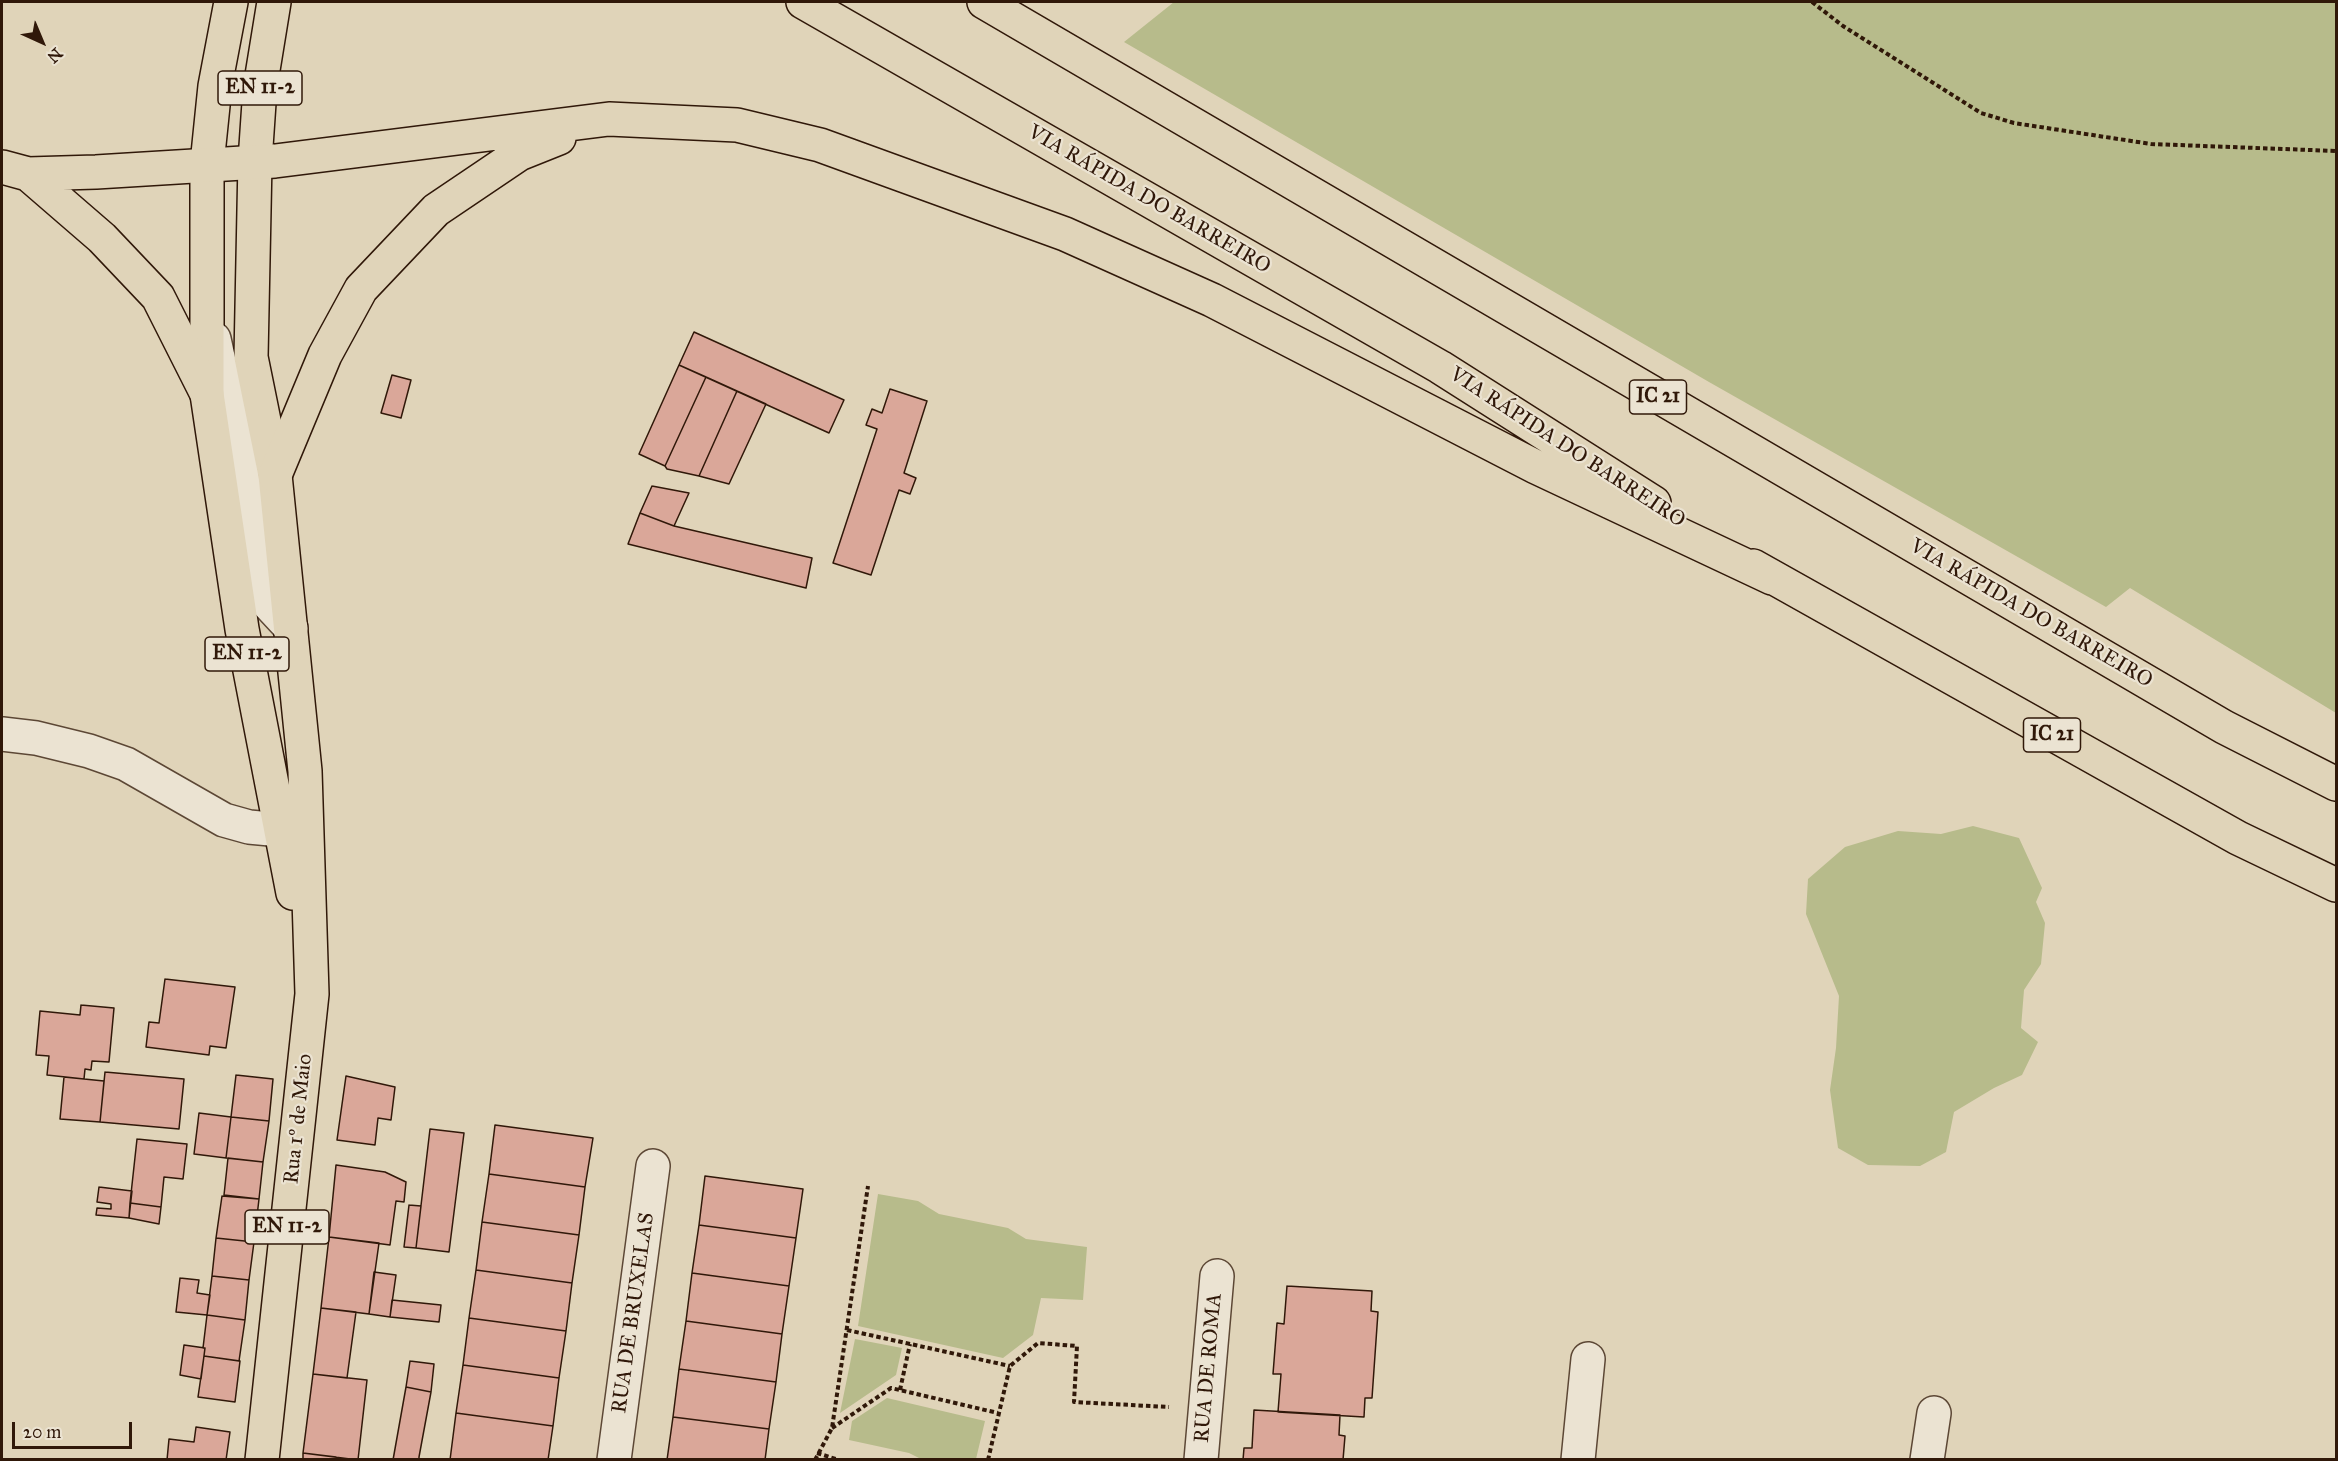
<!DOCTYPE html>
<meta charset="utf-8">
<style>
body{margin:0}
#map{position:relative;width:2338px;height:1461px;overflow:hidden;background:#e0d4b9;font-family:"IM FELL Great Primer",serif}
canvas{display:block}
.frame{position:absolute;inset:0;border:3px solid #301809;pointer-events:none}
.north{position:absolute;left:12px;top:12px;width:60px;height:60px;-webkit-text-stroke:4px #ebe3d2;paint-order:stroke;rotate:136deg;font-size:16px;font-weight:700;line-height:24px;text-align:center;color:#301809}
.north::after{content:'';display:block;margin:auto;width:21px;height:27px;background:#301809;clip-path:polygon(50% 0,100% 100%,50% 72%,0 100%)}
.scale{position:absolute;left:12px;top:1422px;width:120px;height:27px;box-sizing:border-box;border:3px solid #301809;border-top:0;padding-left:8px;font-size:18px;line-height:21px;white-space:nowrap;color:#301809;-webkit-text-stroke:4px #ebe3d2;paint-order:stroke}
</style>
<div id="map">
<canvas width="2338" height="1461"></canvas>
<div class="frame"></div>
<div class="north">N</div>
<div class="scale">20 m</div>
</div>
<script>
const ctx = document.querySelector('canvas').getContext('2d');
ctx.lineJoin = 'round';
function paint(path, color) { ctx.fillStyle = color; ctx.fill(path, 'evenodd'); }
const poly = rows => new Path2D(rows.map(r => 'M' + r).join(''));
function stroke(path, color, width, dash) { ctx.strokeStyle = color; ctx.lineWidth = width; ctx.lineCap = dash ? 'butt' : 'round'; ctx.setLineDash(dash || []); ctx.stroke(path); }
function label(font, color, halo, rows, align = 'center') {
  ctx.font = font + ' "IM FELL Great Primer",serif'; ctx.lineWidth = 4.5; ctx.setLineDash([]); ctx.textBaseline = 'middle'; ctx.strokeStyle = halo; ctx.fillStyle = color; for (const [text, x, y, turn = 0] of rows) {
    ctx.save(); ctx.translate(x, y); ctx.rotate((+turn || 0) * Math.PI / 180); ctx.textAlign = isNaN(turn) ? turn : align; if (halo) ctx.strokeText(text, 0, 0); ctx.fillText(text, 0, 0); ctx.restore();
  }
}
paint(poly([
 [1174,2,2336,2,2336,713,2130,588,2106,607,1709,382,1124,42],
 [1973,826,2019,838,2042,888,2036,902,2045,923,2041,964,2024,990,2021,1028,2038,1042,2022,1075,1994,1088,1954,1112,1946,1152,1920,1166,1868,1165,1838,1148,1830,1090,1836,1048,1839,996,1806,914,1808,879,1845,847,1898,831,1941,834],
 [878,1194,918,1201,939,1214,1008,1228,1026,1239,1087,1247,1083,1300,1041,1298,1033,1335,1003,1358,858,1326],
 [855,1339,902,1348,896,1375,840,1413],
 [887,1398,985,1421,976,1459,921,1459,909,1453,849,1440,852,1421]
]), '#b7bb8b');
const building = poly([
 [694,332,844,400,829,433,679,365,694,332],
 [679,365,706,377,665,466,639,454,679,365],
 [392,375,411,380,401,418,381,413,392,375],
 [706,377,737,391,699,476,667,469,665,466,706,377],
 [890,389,927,401,904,473,916,478,910,494,899,490,871,575,833,563,877,429,866,425,872,409,882,413,890,389],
 [737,391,766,404,729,484,699,476,737,391],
 [652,486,689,493,674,526,640,513,652,486],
 [640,513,674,526,812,558,806,588,628,544,640,513],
 [165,979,235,987,226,1048,210,1046,209,1055,146,1047,149,1022,159,1023,165,979],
 [81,1005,114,1008,109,1062,92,1061,91,1070,85,1069,84,1079,47,1075,49,1056,36,1055,40,1011,80,1015,81,1005],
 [105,1072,184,1079,179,1129,100,1122,105,1072],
 [236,1075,273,1079,269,1121,231,1117,236,1075],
 [346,1076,395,1087,391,1120,378,1118,375,1145,337,1140,346,1076],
 [64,1077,104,1081,100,1122,60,1119,64,1077],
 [199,1113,231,1117,226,1158,194,1154,199,1113],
 [231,1117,269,1121,263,1162,226,1158,231,1117],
 [495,1125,593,1138,585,1187,489,1174,495,1125],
 [430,1129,464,1133,449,1252,416,1248,430,1129],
 [137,1139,187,1144,183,1179,164,1177,161,1207,130,1203,137,1139],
 [228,1158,263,1162,259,1199,224,1195,228,1158],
 [336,1165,385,1172,406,1182,404,1202,396,1201,390,1245,329,1237,336,1165],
 [489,1174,585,1187,579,1235,482,1222,489,1174],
 [705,1176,803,1189,796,1238,699,1225,705,1176],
 [99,1187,132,1191,129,1218,96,1215,97,1208,111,1209,111,1204,97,1202,99,1187],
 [222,1196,259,1199,254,1242,216,1238,222,1196],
 [130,1203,161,1207,159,1224,129,1218,130,1203],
 [409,1205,421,1206,416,1248,404,1247,409,1205],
 [482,1222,579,1235,572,1283,476,1270,482,1222],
 [699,1225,796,1238,789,1286,692,1273,699,1225],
 [329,1237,379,1243,369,1314,321,1308,329,1237],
 [216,1238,254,1242,249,1280,212,1276,216,1238],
 [476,1270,572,1283,566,1331,469,1318,476,1270],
 [374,1272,396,1275,390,1317,369,1314,374,1272],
 [692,1273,789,1286,782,1334,686,1321,692,1273],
 [212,1276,249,1280,245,1320,207,1315,212,1276],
 [180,1278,199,1280,197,1293,210,1295,207,1315,176,1312,180,1278],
 [1287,1286,1372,1291,1371,1311,1378,1312,1372,1398,1365,1398,1364,1417,1278,1412,1281,1374,1273,1374,1277,1323,1284,1324,1287,1286],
 [392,1300,441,1305,439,1322,390,1317,392,1300],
 [321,1308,356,1312,347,1378,313,1374,321,1308],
 [207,1315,245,1320,239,1361,204,1356,205,1348,203,1348,207,1315],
 [469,1318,566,1331,559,1378,463,1365,469,1318],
 [686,1321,782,1334,776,1382,679,1369,686,1321],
 [184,1345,205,1348,201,1379,180,1375,184,1345],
 [204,1356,240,1361,235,1402,198,1397,204,1356],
 [410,1361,434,1364,431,1392,406,1387,410,1361],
 [463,1365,559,1378,553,1426,456,1413,463,1365],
 [679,1369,776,1382,769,1429,673,1417,679,1369],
 [313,1374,367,1380,358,1460,303,1453,313,1374],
 [406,1387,431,1392,419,1457,419,1460,393,1460,406,1387],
 [1254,1410,1340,1415,1339,1435,1345,1436,1343,1460,1243,1460,1244,1448,1252,1448,1254,1410],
 [456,1413,553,1426,548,1460,450,1460,456,1413],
 [673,1417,769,1429,765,1460,667,1460,673,1417],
 [196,1427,230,1432,226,1460,167,1460,169,1439,194,1442,196,1427],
 [303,1453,336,1457,336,1460,303,1460,303,1453]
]);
paint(building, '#daa799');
stroke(building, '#301809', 1.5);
const minor = poly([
 [214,339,233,424,264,599,291,628],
 [2,734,36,738,89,751,126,764,224,820,249,827,281,830],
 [614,1460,653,1166],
 [1201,1460,1217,1276],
 [1578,1460,1588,1359],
 [1927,1460,1934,1413]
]);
const major = poly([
 [231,2,215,86,207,164,207,394,242,629,293,893],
 [262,1460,312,994,305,771,275,475,251,357,255,161,260,88,274,2]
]);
const highway = poly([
 [803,2,1440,367,1654,503],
 [984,2,2224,727,2336,784],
 [2,167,28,174,96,172,275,161,609,119,737,125,820,145,1065,234,1212,300,1536,467,1772,578],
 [28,174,102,238,158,297,207,394],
 [275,475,325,355,361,289,436,210,519,154,559,138],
 [1753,566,2238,838,2336,885]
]);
stroke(minor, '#5c4735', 36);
stroke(major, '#301809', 36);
stroke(highway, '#301809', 36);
stroke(poly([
 [1812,2,1843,26,1981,113,2014,123,2151,144,2336,151],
 [847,1330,1010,1366],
 [900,1390,910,1344],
 [832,1428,891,1388,998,1413],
 [817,1453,839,1460],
 [815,1460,832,1428,868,1186],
 [988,1460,1010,1366,1038,1343,1077,1346,1074,1402,1169,1407]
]), '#301809', 4, [4.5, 3]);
stroke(minor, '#ebe3d2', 33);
stroke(major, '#e0d4b9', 33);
stroke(highway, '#e0d4b9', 33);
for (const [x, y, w] of [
 [260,88,84],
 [1658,397,57],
 [247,654,84],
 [2052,735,57],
 [287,1227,84]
]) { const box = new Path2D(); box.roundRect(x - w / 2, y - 17, w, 34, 4.5); ctx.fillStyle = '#ebe3d2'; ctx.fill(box); stroke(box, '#301809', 1.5); }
label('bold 20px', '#301809', null, [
 ["EN 11-2",260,88],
 ["IC 21",1658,397],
 ["EN 11-2",247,654],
 ["IC 21",2052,735],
 ["EN 11-2",287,1227]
]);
label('21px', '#301809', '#ebe3d2', [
 ["VIA RÁPIDA DO BARREIRO",1149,200,30],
 ["VIA RÁPIDA DO BARREIRO",1567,448,33],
 ["VIA RÁPIDA DO BARREIRO",2031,614,30],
 ["Rua 1º de Maio",299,1119,-84],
 ["RUA DE BRUXELAS",634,1313,-82],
 ["RUA DE ROMA",1209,1368,-85]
]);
</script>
